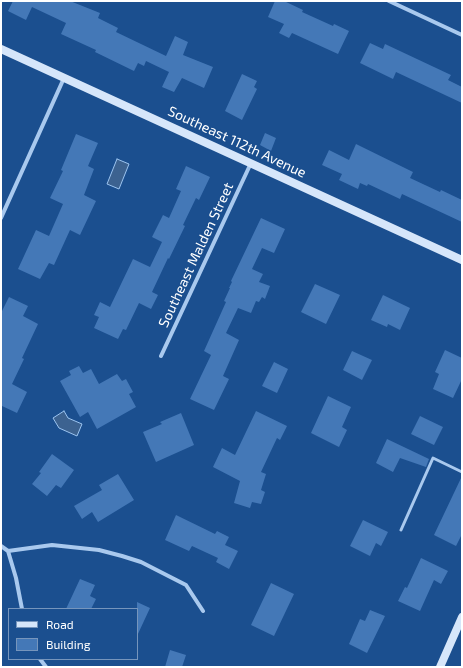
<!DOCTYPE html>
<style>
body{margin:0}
#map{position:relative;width:463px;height:668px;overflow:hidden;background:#1b4f8f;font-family:"Exo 2",sans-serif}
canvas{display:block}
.frame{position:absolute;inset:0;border:2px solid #fff;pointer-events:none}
.legend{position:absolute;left:8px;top:608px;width:130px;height:52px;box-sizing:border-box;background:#1b4f8f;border:1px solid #7695bc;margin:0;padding:5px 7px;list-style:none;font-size:12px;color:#fff}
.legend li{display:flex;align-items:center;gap:8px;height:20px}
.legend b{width:20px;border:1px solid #7695bc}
</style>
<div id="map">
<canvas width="463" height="668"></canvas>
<div class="frame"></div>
<ul class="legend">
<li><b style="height:5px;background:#d6e6fa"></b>Road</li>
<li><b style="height:11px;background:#4478b7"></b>Building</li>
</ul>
</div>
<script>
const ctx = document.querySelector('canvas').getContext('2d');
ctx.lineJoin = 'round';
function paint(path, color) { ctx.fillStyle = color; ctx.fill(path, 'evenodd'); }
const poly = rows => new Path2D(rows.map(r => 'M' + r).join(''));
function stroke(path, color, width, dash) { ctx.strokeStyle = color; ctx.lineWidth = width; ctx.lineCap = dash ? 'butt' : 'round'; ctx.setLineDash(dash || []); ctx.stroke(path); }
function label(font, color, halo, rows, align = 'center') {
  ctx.font = font + ' "Exo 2",sans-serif'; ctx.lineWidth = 3; ctx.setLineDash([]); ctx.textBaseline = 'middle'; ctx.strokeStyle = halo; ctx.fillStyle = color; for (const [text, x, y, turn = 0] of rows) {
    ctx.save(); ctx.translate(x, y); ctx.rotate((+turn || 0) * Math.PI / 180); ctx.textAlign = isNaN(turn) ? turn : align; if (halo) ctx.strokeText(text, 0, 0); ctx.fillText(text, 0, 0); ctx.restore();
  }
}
const water = poly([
 [117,159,129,164,119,189,107,184,117,159],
 [64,411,68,418,82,424,77,436,59,428,53,418,64,411]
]);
paint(water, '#3c6290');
stroke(water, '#9cc4f0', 1);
paint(poly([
 [13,1,70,1,100,13,98,18,118,28,116,32,166,56,175,36,188,42,183,55,213,67,204,88,182,78,174,92,162,87,169,72,146,61,144,66,138,63,134,71,95,52,96,50,61,34,66,23,32,7,26,20,8,11],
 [275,1,284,1,303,10,302,12,333,26,334,24,349,31,338,54,292,33,289,38,279,33,284,24,268,17],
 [370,43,383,49,385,44,451,75,448,80,462,87,462,103,396,72,393,79,360,63],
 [242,74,257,81,254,87,257,89,242,120,225,111],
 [265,133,276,138,271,151,260,145],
 [76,134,98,143,88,166,94,169,84,195,96,201,80,235,70,230,54,265,49,263,40,279,18,269,36,230,49,236,63,204,50,198,63,171,61,170],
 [356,144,413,172,410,178,440,192,441,190,462,200,462,222,402,194,400,199,368,184,367,186,360,183,358,189,339,180,342,174,322,165,329,150,349,160],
 [186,166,210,177,199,200,196,198,183,225,185,226,169,259,168,258,152,292,158,295,151,309,139,303,126,330,123,329,118,339,94,328,99,317,94,315,100,302,110,307,133,259,150,267,162,242,152,237,163,215,169,218,181,191,176,189],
 [261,218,285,229,274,253,262,248,252,269,263,274,259,282,270,286,265,299,262,297,259,302,256,301,251,313,238,308,226,333,239,340,223,376,229,379,214,410,190,399,211,355,204,351,226,302,224,301,230,288,229,288,232,282,231,281],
 [315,284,340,295,326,324,301,312],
 [383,295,410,308,400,330,388,324,387,327,371,320],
 [9,297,28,306,23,316,38,324,22,358,24,359,12,384,27,392,17,413,2,406,1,407,1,313],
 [445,350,462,358,462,379,453,398,433,389,439,374,435,372],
 [352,351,372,360,362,380,343,370],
 [274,362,288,369,277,393,262,386],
 [79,366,83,373,91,369,99,384,117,374,122,381,126,379,133,392,129,394,136,407,97,429,88,412,80,417,60,381,71,375,69,371],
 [328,396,351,407,342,427,347,430,339,447,311,433],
 [256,411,287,426,280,440,277,438,261,472,266,474,261,490,265,492,261,504,252,502,250,508,234,503,240,481,213,467,222,448,235,455],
 [181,413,194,445,156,462,143,432,162,424,160,422],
 [420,416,443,427,434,445,411,434],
 [387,439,429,459,426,467,400,458,393,472,376,463],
 [52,454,74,470,61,488,56,485,47,496,32,484,41,473,39,472],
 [118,474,134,500,98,522,92,512,82,519,74,506,102,490,99,485],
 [462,476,462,534,456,546,434,535],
 [176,515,215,534,217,531,229,537,225,545,238,551,229,569,216,562,218,558,192,546,189,551,165,540],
 [363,520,388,532,381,546,376,543,370,556,350,546],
 [421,558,448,571,441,584,434,580,420,611,398,601,405,587,407,588],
 [80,579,95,585,90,596,96,599,91,609,66,609],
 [271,583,294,594,274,636,251,625],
 [137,602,150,608,137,636],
 [370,610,385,616,367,653,349,644,360,619,365,621],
 [170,650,186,655,182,667,165,667]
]), '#4478b7');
stroke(poly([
 [401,530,433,458,462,472]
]), '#a9c9ee', 3);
stroke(poly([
 [389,1,462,35],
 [1,218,64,78],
 [161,356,251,163],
 [1,546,8,551,16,578,22,609],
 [8,551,52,545,99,550,122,556,141,562,186,585,203,611],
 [40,659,46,667]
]), '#a9c9ee', 4);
stroke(poly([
 [1,49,462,260],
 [440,667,462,617]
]), '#d6e6fa', 8);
label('14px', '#fff', '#1b4f8f', [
 ["Southeast 112th Avenue",237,142,25],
 ["Southeast Malden Street",196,255,-65]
]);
</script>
